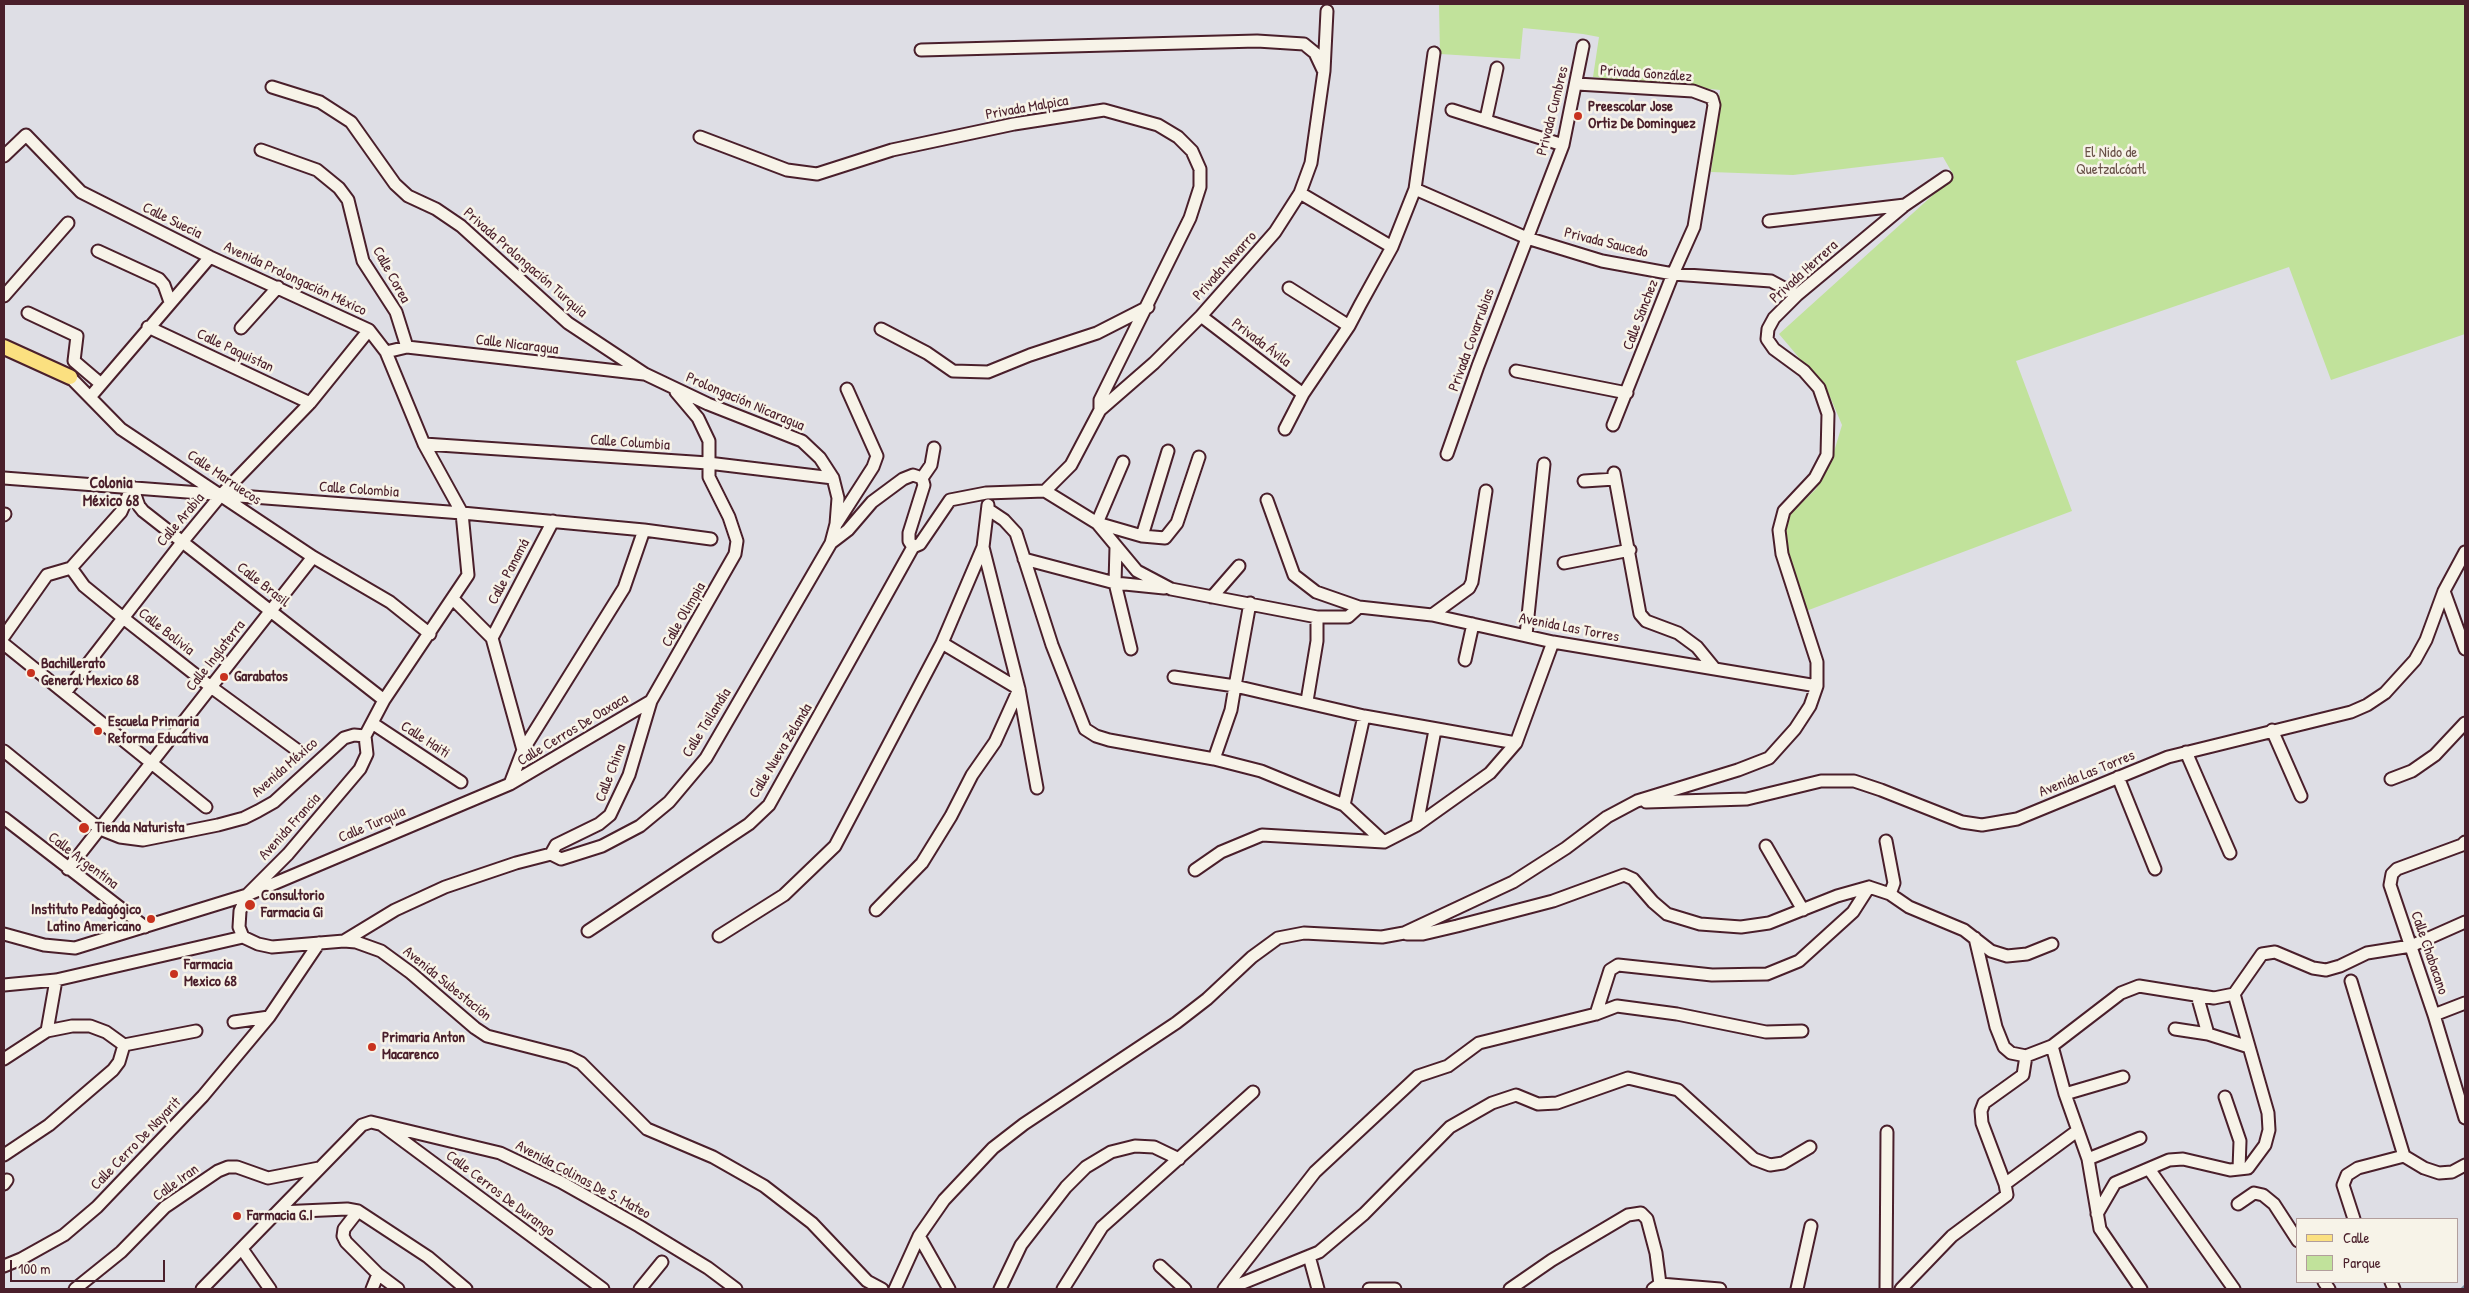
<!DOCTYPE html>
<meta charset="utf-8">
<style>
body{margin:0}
#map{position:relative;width:2469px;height:1293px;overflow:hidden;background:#dedee5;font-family:"Patrick Hand",sans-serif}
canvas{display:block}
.frame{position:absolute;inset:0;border:5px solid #4a1f2b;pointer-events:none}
.legend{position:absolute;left:2296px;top:1218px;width:162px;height:65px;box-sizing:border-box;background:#f7f3e8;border:1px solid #b29e9c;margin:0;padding:6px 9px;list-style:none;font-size:15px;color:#4a1f2b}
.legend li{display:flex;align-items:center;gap:10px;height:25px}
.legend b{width:25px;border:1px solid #b29e9c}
.scale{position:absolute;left:10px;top:1260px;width:155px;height:22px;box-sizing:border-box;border:2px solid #4a1f2b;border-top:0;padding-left:6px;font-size:15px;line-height:18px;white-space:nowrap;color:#4a1f2b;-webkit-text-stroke:4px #f7f3e8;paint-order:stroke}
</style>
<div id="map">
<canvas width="2469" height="1293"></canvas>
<div class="frame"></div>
<ul class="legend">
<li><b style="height:6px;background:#fbe080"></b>Calle</li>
<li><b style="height:14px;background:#c1e29b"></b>Parque</li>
</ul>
<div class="scale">100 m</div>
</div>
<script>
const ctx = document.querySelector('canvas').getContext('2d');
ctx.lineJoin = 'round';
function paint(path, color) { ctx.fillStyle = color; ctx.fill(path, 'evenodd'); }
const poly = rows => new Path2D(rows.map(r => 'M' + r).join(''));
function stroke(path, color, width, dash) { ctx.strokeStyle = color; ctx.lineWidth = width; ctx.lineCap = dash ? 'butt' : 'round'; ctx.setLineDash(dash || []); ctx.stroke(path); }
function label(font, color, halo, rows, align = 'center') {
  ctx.font = font + ' "Patrick Hand",sans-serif'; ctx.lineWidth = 5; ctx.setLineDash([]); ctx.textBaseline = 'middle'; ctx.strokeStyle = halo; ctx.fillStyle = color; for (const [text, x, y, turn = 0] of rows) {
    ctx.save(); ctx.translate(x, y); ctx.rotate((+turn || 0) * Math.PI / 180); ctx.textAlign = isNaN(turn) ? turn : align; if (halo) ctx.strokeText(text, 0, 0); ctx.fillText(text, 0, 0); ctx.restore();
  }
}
paint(poly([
 [1439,4,2465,4,2465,334,2331,380,2289,267,2016,361,2072,511,1806,611,1789,558,1786,529,1789,515,1816,489,1833,455,1842,425,1828,392,1779,334,1954,176,1943,157,1793,175,1711,172,1720,90,1593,77,1599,37,1583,34,1523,28,1520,59,1440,54]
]), '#c1e29b');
stroke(poly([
 [2462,1289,2465,1286]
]), '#7590a2', 3);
const minor = poly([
 [921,50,1257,41,1304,44,1315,53,1323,70],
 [1577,84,1693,91,1712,98,1714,105,1694,227,1673,274,1613,425],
 [272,87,320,102,351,122,395,184,408,196,436,209,461,226,568,323,645,374,708,404,802,441,820,458,833,478,838,498,836,524,831,543,706,758,669,802,640,826,602,846,561,859,551,854,516,863,445,887,395,910,344,941],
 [1452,110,1563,145],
 [1486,119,1497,68],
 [700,137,787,170,817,174,892,150,1014,124,1104,110,1158,125,1178,137,1192,151,1200,169,1200,187,1190,218,1100,400,1100,410],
 [261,150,317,170,339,188,348,200,363,261,396,312,407,347],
 [4,156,26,135,81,192,210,257,369,330,386,352,424,444,462,513,468,575,384,700,365,736],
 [1415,189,1527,238,1602,261,1673,274,1771,281,1797,295],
 [1300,193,1392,247],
 [1769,221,1905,205],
 [98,251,159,279,164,285,170,302],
 [1289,288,1349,326],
 [4,296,68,223],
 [28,313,77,336,74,361,101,384],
 [1201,316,1303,394],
 [148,327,310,403],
 [241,328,278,287],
 [881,329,927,353,953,371,988,372,1030,355,1097,333,1148,307],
 [386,352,407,347,644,374],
 [1516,371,1627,393],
 [70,377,121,429,313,557,390,602,430,634],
 [91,396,210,257],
 [1285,429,1303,394,1349,326,1360,305,1392,247,1415,189,1434,53],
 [424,444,708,463,833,478],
 [1447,454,1478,366,1563,145,1583,46],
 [1123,462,1097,523,1142,536,1165,538,1177,523,1199,457],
 [1614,473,1640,614,1646,621,1678,633,1697,647,1715,669],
 [4,478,462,513,644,530,711,539],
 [922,478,931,465,934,448],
 [1584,481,1615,479],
 [132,487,139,506,143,511,384,700],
 [1045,491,1071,465,1100,410,1154,363,1201,316,1275,232,1300,193,1311,163,1324,71,1327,11],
 [1267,500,1294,575,1316,592,1359,607,1432,615,1553,642,1817,686],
 [988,505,983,547,1019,689,1037,788],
 [989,510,1004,520,1016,533,1052,645,1085,729,1096,736,1109,740,1214,759,1261,771,1344,805,1384,842],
 [4,515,5,514],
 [837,523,873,467,877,456,847,389],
 [1142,536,1168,451],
 [831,543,848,530,872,502,903,479,913,475,922,478,924,485,909,533,909,541,913,547],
 [913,547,920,544,950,500,986,493,1045,491,1097,523,1137,571,1171,589,1317,617,1348,617,1359,607],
 [1116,547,1115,583,1131,649],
 [1024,559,1115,583,1164,588],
 [1564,563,1630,550],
 [71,568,84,586,122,617,211,687,297,750],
 [2444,591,2465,649],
 [1212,597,1239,566],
 [453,599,492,638,523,750,510,784],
 [1432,615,1469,588,1472,582,1486,491],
 [1526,635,1544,464],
 [4,636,47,575,71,568,121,512,132,487],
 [492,638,553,521],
 [4,644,206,807],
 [1465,660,1473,624],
 [1174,677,1235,686,1250,603],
 [65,693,183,541,221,495,310,403,369,330],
 [1307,701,1317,641,1317,617],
 [372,723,461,782],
 [2272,730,2301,796],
 [523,750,624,588,644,530],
 [4,751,100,829,120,837,143,840,218,825,244,818,258,811,274,802,344,738,354,735,365,736],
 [2186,752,2230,853],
 [1214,759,1231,710,1235,686,1364,716,1516,743],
 [2118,777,2155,869],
 [2391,779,2412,771,2435,755,2465,723],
 [1646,802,1747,799,1821,781,1854,781,1881,790,1962,822,1982,825,2017,819,2168,757,2351,712,2367,705,2385,693,2415,660,2426,640,2444,591,2465,552],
 [1344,805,1364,716],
 [4,818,145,927],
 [1417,825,1435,730],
 [1886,841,1894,883,1890,894],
 [2465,842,2462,845,2397,869,2392,874,2390,885,2434,1015,2465,1118],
 [1766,846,1803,910],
 [551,854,556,845,599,824,610,815,629,775,651,701,735,554,737,541,729,517,709,477,709,441,698,418,676,392],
 [68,869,313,557],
 [1195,870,1221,852,1262,835,1384,842,1417,825,1490,773,1516,743,1553,642],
 [876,910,922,863,951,816,972,775,995,742,1019,689,942,643],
 [588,931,749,824,769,805,913,547],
 [4,934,44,945,75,948,247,895,510,784,651,701],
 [1407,934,1423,934,1457,926,1553,901,1624,875,1633,879,1653,902,1667,914,1700,924,1741,927,1769,923,1837,896,1869,887,1890,894,1909,907,1964,930,1991,951,2007,956,2027,954,2052,944],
 [719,936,784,895,835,846,942,643,983,547],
 [243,937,258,944,272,947,344,941,356,942,381,951,411,973,475,1028,487,1036,569,1057,581,1063,647,1129,713,1157,764,1186,812,1223,867,1281,882,1289],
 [243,937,239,927,240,911,247,895,288,854,360,769,367,754,365,736],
 [1975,938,1996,1027,2004,1047,2011,1053,2026,1056,2052,1046,2121,993,2139,986,2214,998,2234,994,2262,954,2275,952,2313,968,2326,970,2340,966,2367,953,2411,946,2465,922],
 [2351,981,2404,1156,2424,1168,2439,1173,2452,1172,2465,1165],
 [4,985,56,980,243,937],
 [2197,995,2208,1034],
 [1596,1014,1610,970,1618,965,1712,975,1767,974,1799,961,1853,912,1869,887],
 [2434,1015,2465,1003],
 [234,1022,269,1017],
 [2175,1029,2208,1034,2249,1047],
 [47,1031,72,1026,90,1026,106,1032,124,1045],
 [124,1045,196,1031],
 [2052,1046,2065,1094,2088,1159,2100,1229,2141,1289],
 [4,1059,47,1031,56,980],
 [2065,1094,2123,1077],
 [2225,1097,2240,1141,2239,1169],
 [382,1125,603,1289],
 [4,1155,49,1125,113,1070,119,1062,124,1045],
 [2088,1159,2140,1138],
 [2149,1169,2234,1289],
 [4,1184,7,1180],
 [2005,1184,2077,1131],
 [2238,1204,2254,1193,2263,1195,2274,1204,2298,1241],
 [358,1211,344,1229,343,1236,346,1242,378,1274,398,1289],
 [279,1212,347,1209,358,1211,428,1257,466,1289],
 [2097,1214,2115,1183,2169,1160,2183,1159,2230,1170,2248,1168,2265,1145,2269,1130,2268,1113,2234,994],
 [2354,1219,2343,1185,2347,1175,2358,1168,2404,1156],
 [919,1236,949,1289],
 [242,1249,270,1289],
 [1309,1256,1318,1289],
 [4,1266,21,1259,64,1235,97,1207,203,1096,269,1017,319,943],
 [1160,1266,1185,1289],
 [2324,1282,2329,1289],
 [2391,1282,2394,1289],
 [75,1289,121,1252,165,1207,218,1171,228,1167,237,1167,268,1178,319,1168],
 [202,1289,362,1125,371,1122,500,1153,561,1182,639,1226,708,1268,736,1289],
 [372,1289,378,1274],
 [640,1289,662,1262],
 [895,1289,919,1236,944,1200,993,1148,1024,1124,1176,1023,1207,999,1252,957,1278,938,1304,933,1382,937,1404,933,1513,882,1566,848,1607,817,1637,801,1738,770,1769,758,1795,729,1810,706,1817,686,1817,662,1782,554,1779,530,1784,511,1815,478,1827,455,1828,414,1819,388,1804,371,1774,349,1767,339,1768,329,1774,318,1797,295,1905,205,1946,177],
 [1000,1289,1021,1245,1066,1187,1086,1167,1111,1152,1135,1146,1154,1147,1179,1159],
 [1063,1289,1102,1227,1253,1092],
 [1224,1289,1315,1172,1418,1076,1448,1066,1479,1043,1596,1014,1617,1006,1677,1014,1766,1032,1802,1031],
 [1228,1289,1319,1252,1364,1214,1450,1127,1492,1103,1516,1095,1538,1104,1557,1103,1628,1078,1678,1090,1754,1159,1770,1165,1783,1163,1810,1147],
 [1369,1289,1395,1289],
 [1510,1289,1552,1260,1628,1215,1641,1213,1647,1219,1656,1253,1660,1284],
 [1653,1289,1660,1284,1720,1289],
 [1797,1289,1811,1226],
 [1886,1289,1887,1132],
 [1901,1289,1952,1236,2007,1195,2005,1184,1982,1123,1981,1111,1984,1103,2023,1075,2026,1056]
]);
const major = poly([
 [4,347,70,377]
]);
stroke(minor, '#4a1f2b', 15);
stroke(major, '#4a1f2b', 18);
stroke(minor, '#f7f3e8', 11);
stroke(major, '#fbe080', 14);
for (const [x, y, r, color] of [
 [1578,116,5,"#c8321e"],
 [31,673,5,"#c8321e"],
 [224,677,5,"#c8321e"],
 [98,731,5,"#c8321e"],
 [84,828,6,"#c8321e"],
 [250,905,6,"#c8321e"],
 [151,919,5,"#c8321e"],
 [174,974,5,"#c8321e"],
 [372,1047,5,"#c8321e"],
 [237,1216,5,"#c8321e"]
]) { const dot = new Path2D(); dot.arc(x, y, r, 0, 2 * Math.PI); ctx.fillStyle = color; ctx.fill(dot); stroke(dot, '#f7f3e8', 2); }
label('15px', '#4a1f2b', '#f7f3e8', [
 ["Privada González",1646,74,4],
 ["Privada Malpica",1027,108,-10],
 ["Privada Cumbres",1553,111,-76],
 ["Calle Suecia",172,221,26],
 ["Privada Saucedo",1606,243,14],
 ["Privada Prolongación Turquia",525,263,41],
 ["Privada Navarro",1225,266,-48],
 ["Privada Herrera",1804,272,-42],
 ["Calle Corea",391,275,61],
 ["Avenida Prolongación México",295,279,25],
 ["Calle Sánchez",1641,315,-69],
 ["Privada Covarrubias",1472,340,-70],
 ["Privada Ávila",1261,343,37],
 ["Calle Nicaragua",517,345,7],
 ["Calle Paquistan",235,351,25],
 ["Prolongación Nicaragua",745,402,23],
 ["Calle Columbia",630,443,4],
 ["Calle Marruecos",224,478,34],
 ["Calle Colombia",359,490,4],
 ["Calle Arabia",181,520,-50],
 ["Calle Panamá",509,572,-62],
 ["Calle Brasil",263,585,38],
 ["Calle Olimpia",684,615,-60],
 ["Avenida Las Torres",1569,628,11],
 ["Calle Bolivia",166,632,38],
 ["Calle Inglaterra",216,656,-52],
 ["Calle Tailandia",707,723,-58],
 ["Calle Cerros De Oaxaca",573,730,-31],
 ["Calle Haiti",425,740,33],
 ["Calle Nueva Zelanda",781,751,-59],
 ["Avenida México",285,768,-41],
 ["Calle China",611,773,-69],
 ["Avenida Las Torres",2087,774,-22],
 ["Calle Turquia",372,825,-23],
 ["Avenida Francia",290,827,-48],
 ["Calle Argentina",83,861,37],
 ["Calle Chabacano",2429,953,71],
 ["Avenida Subestación",447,984,39],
 ["Calle Cerro De Nayarit",136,1144,-46],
 ["Avenida Colinas De S. Mateo",583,1180,28],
 ["Calle Iran",176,1183,-36],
 ["Calle Cerros De Durango",500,1194,37]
]);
label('bold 15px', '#4a1f2b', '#f7f3e8', [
 ["Preescolar Jose",1588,107],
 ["Ortiz De Dominguez",1588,124],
 ["Bachillerato",41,664],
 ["General Mexico 68",41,681],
 ["Garabatos",234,677],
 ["Escuela Primaria",108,722],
 ["Reforma Educativa",108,739],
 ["Tienda Naturista",95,828],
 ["Consultorio",261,896],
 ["Farmacia Gi",261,913],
 ["Instituto Pedagógico",141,910,"right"],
 ["Latino Americano",141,927,"right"],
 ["Farmacia",184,965],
 ["Mexico 68",184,982],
 ["Primaria Anton",382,1038],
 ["Macarenco",382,1055],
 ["Farmacia G.I",247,1216]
], 'left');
label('15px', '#685047', '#f7f3e8', [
 ["El Nido de",2111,153],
 ["Quetzalcóatl",2111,170]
]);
label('bold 16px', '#4a1f2b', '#f7f3e8', [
 ["Colonia",111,484],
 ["México 68",111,502]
]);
</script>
